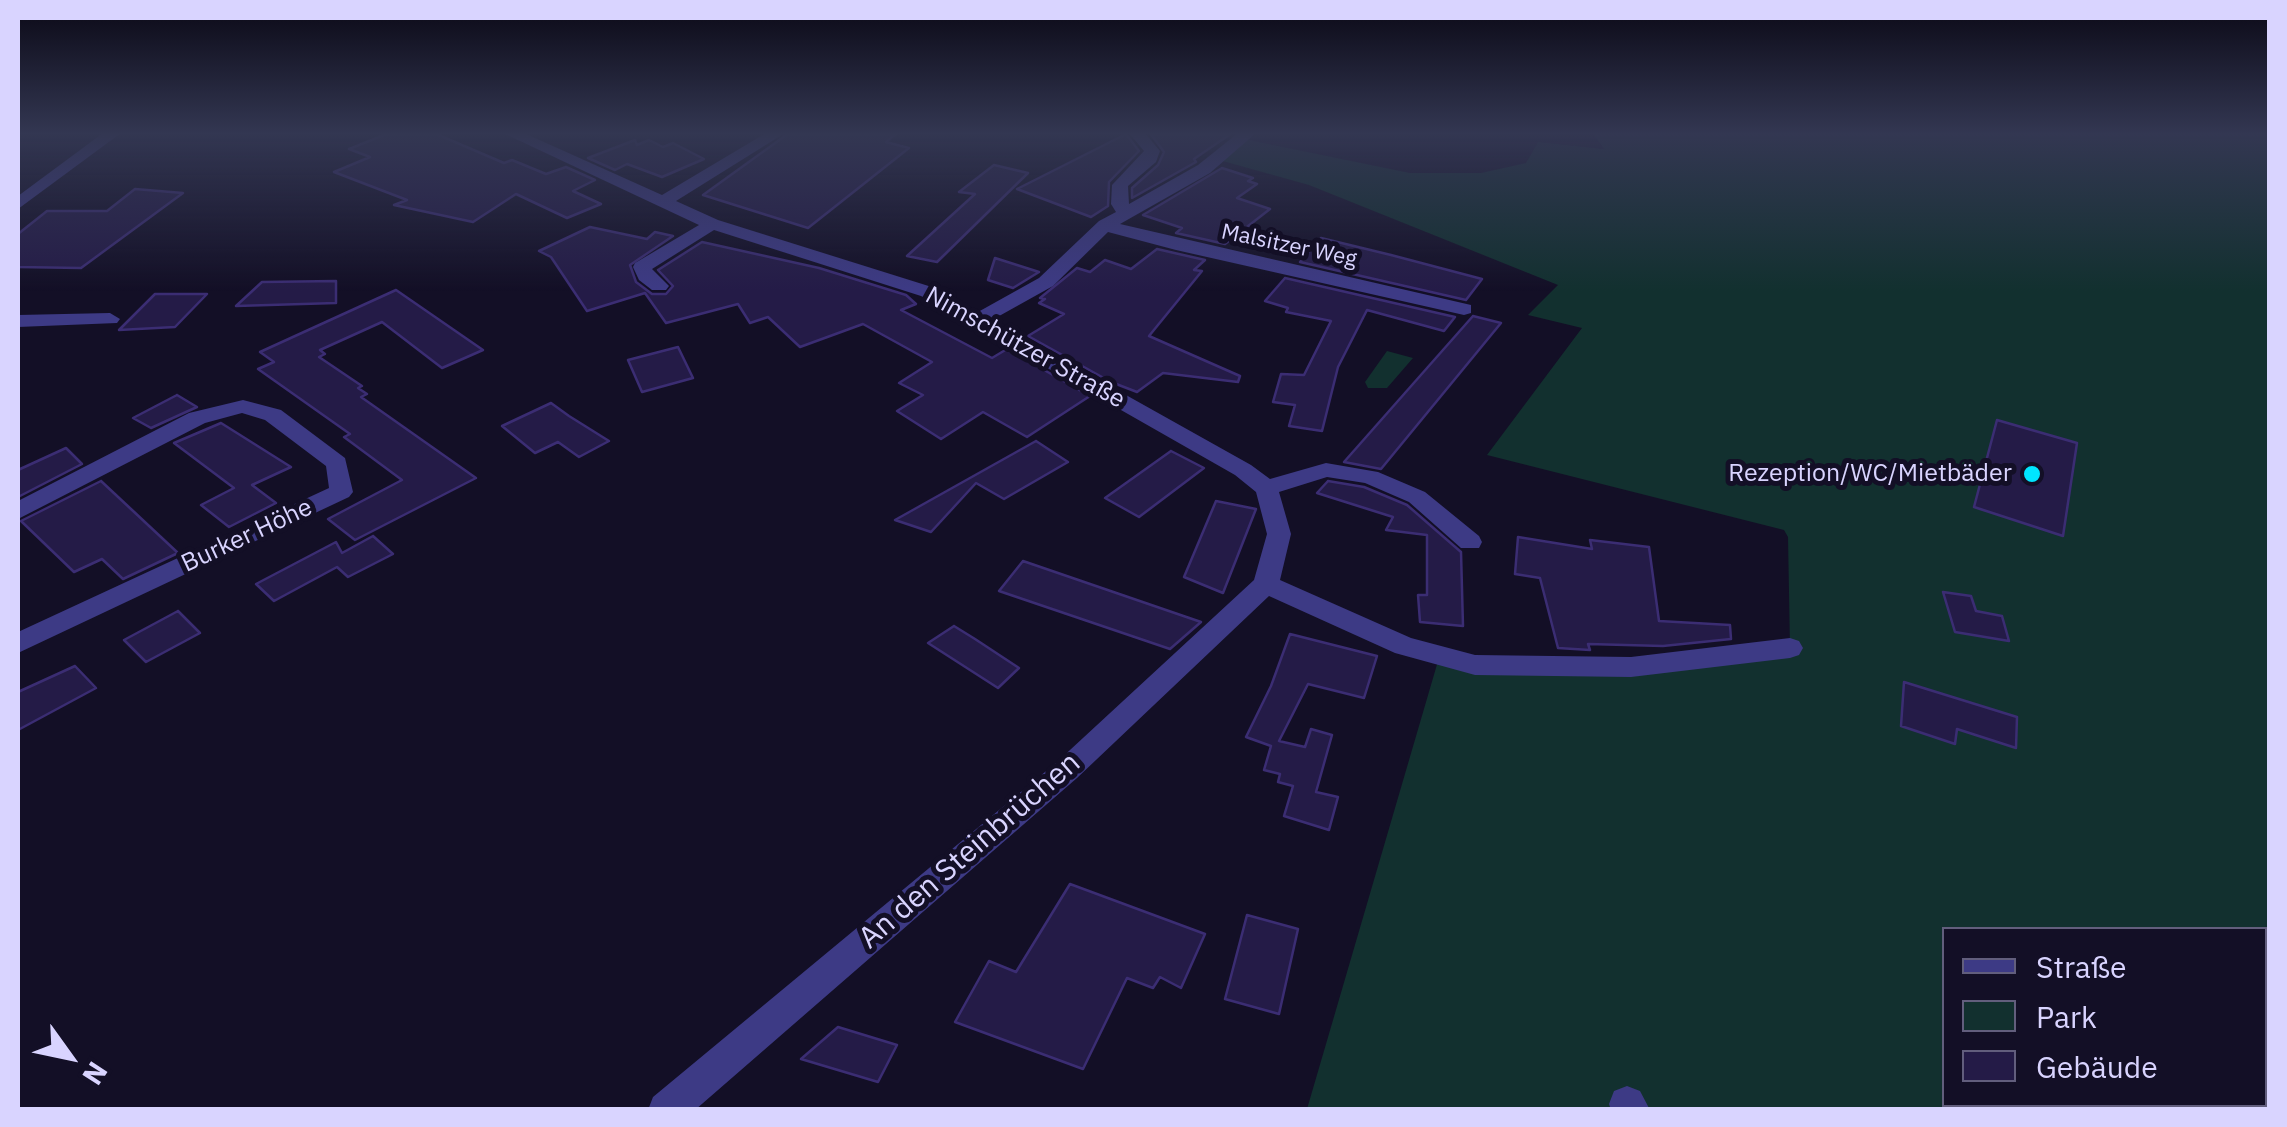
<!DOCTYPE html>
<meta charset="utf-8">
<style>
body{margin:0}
#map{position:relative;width:2287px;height:1127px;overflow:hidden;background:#130f26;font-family:"IBM Plex Sans",sans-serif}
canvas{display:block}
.frame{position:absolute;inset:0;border:20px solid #d9d4ff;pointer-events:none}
.legend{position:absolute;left:1942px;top:927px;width:325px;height:180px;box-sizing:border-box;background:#130f26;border:2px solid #625e7d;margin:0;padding:12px 18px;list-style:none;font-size:30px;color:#d9d4ff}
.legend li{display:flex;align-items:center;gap:20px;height:50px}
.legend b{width:50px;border:2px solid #625e7d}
.north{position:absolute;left:20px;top:1007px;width:100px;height:100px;-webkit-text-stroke:8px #130f26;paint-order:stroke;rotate:123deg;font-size:28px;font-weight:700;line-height:40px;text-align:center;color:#d9d4ff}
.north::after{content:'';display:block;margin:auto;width:35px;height:45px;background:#d9d4ff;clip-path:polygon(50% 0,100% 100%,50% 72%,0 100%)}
</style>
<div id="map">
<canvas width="2287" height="1127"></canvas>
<div class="frame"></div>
<ul class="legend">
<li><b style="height:12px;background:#3d3a85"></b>Straße</li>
<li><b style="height:28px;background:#12302f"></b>Park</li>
<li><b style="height:28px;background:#241b47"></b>Gebäude</li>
</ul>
<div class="north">N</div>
</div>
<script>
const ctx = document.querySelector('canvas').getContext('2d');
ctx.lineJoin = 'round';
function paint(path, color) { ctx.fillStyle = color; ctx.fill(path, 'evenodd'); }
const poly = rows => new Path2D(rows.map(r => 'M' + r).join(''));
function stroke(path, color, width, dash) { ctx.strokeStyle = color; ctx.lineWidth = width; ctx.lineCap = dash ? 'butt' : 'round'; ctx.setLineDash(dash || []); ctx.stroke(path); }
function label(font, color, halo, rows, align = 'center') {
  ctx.font = font + ' "IBM Plex Sans",sans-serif'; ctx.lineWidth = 10; ctx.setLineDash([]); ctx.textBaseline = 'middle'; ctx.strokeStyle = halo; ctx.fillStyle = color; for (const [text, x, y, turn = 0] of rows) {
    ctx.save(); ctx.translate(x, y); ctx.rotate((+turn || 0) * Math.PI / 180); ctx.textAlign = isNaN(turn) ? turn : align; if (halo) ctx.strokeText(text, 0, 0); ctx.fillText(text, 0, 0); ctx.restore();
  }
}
paint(poly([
 [1593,133,2269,133,2269,1109,1307,1109,1438,661,1631,667,1790,648,1788,537,1784,530,1487,455,1582,328,1528,315,1558,285,1309,185,1219,160,1244,139,1410,173,1481,173,1526,163,1538,142,1604,149],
 [1944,930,2264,930,2264,1104,1944,1104],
 [1387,351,1413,358,1387,388,1368,388,1365,382]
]), '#12302f');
const building = poly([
 [389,133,434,133,504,163,512,160,546,174,566,167,595,180,573,191,601,204,567,218,516,194,473,222,394,205,407,200,334,172,370,157,349,149,389,133],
 [789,133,897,133,886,142,909,148,808,228,703,195,789,133],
 [1150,133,1232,133,1194,159,1196,162,1132,198,1132,188,1158,165,1164,152,1150,133],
 [1126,134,1139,151,1109,182,1108,206,1091,217,1017,189,1126,134],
 [635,140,637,145,649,140,663,147,673,143,704,159,662,177,627,164,615,170,588,158,635,140],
 [994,165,1028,173,937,262,907,256,975,194,959,192,994,165],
 [1222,168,1253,178,1248,181,1257,184,1237,198,1270,209,1225,244,1176,233,1182,228,1143,215,1222,168],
 [135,189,183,193,81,268,18,267,18,234,47,211,107,211,135,189],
 [590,227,647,239,655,232,673,236,630,265,636,282,652,294,666,294,673,286,658,270,702,242,819,268,906,295,916,304,901,310,992,358,1007,349,1090,396,1027,437,983,412,941,439,897,411,923,395,899,383,932,362,863,324,800,347,768,317,750,323,738,304,666,323,645,293,587,311,551,257,539,251,590,227],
 [1321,238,1391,255,1482,279,1466,300,1300,262,1321,238],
 [1157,249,1205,260,1194,270,1202,271,1149,336,1240,376,1238,382,1163,373,1137,392,1111,382,1028,336,1064,314,1039,303,1045,299,1040,298,1077,268,1090,272,1105,260,1131,269,1157,249],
 [995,258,1039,272,1013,288,988,280,995,258],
 [1285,278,1455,317,1444,331,1367,310,1338,367,1322,431,1289,426,1295,405,1273,402,1281,374,1304,375,1331,321,1286,312,1288,308,1265,301,1285,278],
 [336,281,336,303,236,306,262,282,336,281],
 [396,290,483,350,442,368,382,322,320,350,325,354,319,357,362,386,358,388,367,394,361,397,476,478,355,540,328,519,402,480,344,437,350,434,258,369,274,362,260,352,396,290],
 [155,294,207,294,175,327,119,330,155,294],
 [1473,316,1501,323,1381,469,1344,462,1473,316],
 [678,347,693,378,642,392,628,360,678,347],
 [177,395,197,407,151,428,133,418,177,395],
 [551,403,569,416,609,441,579,457,558,442,535,453,502,426,551,403],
 [1997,420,2077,443,2063,536,1974,507,1997,420],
 [221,423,291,467,252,485,276,503,229,527,201,505,234,488,174,443,221,423],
 [1036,441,1068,462,1004,499,976,483,931,532,895,520,1036,441],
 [66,448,82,464,18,497,18,470,66,448],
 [1171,451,1204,468,1139,517,1105,498,1171,451],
 [101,481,178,553,123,579,102,559,74,572,21,521,101,481],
 [1328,481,1364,487,1407,505,1461,552,1463,626,1420,622,1418,595,1427,595,1427,535,1386,530,1393,517,1317,493,1328,481],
 [1216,501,1256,509,1223,593,1184,577,1216,501],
 [373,536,393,554,348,577,337,567,274,601,256,584,336,542,342,553,373,536],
 [1518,537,1592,549,1590,540,1649,547,1659,621,1730,625,1731,639,1663,646,1588,644,1590,650,1558,648,1540,578,1515,574,1518,537],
 [1023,561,1201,622,1170,649,999,591,1023,561],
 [1943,592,1971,596,1976,611,2002,616,2009,641,1955,632,1943,592],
 [178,611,200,633,146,662,124,640,178,611],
 [954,626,975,639,1019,668,998,688,928,643,954,626],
 [1290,634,1377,656,1364,698,1308,684,1279,741,1305,747,1311,729,1332,735,1316,792,1338,797,1329,830,1284,816,1293,786,1278,782,1280,774,1264,770,1271,746,1246,737,1271,686,1290,634],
 [75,666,96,688,18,730,18,692,75,666],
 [1904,682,2017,717,2016,748,1957,729,1955,744,1901,726,1904,682],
 [1070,884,1205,934,1181,988,1160,977,1153,988,1127,978,1083,1069,955,1022,989,961,1016,972,1070,884],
 [1247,915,1298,929,1279,1014,1225,999,1247,915],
 [838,1027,897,1045,878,1082,801,1059,838,1027]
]);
paint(building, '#241b47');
stroke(building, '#3b2d73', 2.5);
paint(poly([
 [103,133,121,133,18,209,18,196,103,133],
 [503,133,524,133,662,195,766,133,785,133,676,201,718,220,935,288,978,312,1039,278,1099,221,1116,212,1111,204,1112,185,1144,151,1129,133,1145,133,1160,151,1156,162,1128,186,1129,204,1198,165,1238,133,1256,133,1210,173,1120,224,1471,305,1471,313,1464,315,1176,250,1108,232,1053,286,992,320,1251,465,1270,479,1326,463,1378,472,1425,492,1479,536,1482,542,1479,548,1461,548,1409,502,1365,483,1327,477,1279,492,1291,534,1280,580,1411,638,1475,655,1631,657,1790,638,1799,641,1803,648,1799,655,1790,658,1631,677,1475,675,1395,653,1269,596,1077,778,695,1110,648,1110,653,1097,1057,762,1254,580,1267,534,1256,492,1235,475,921,296,714,230,652,269,669,286,666,290,652,290,639,280,633,267,635,263,699,225,503,133],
 [110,313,120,319,117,323,18,327,18,315,110,313],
 [243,400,281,410,345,458,353,492,349,497,18,653,18,632,329,488,326,466,265,420,242,413,205,423,18,519,18,501,189,413,243,400],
 [1627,1086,1640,1091,1650,1110,1611,1110,1609,1104,1614,1091,1627,1086]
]), '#3d3a85');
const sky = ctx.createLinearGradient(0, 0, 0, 291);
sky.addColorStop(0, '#0a0815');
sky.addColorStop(0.46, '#333752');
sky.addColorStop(1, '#33375200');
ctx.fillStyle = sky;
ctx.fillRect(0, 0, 2287, 291);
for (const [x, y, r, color] of [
 [2032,474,10,"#00e5ff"]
]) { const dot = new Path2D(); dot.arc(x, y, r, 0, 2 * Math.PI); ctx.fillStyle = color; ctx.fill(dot); stroke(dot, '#130f26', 4); }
label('22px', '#d9d4ff', '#130f26', [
 ["Malsitzer Weg",1289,246,12]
]);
label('25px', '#d9d4ff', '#130f26', [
 ["Nimschützer Straße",1025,348,29],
 ["Burker Höhe",247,536,-25]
]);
label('25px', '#d9d4ff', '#130f26', [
 ["Rezeption/WC/Mietbäder",2012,474]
], 'right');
label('30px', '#d9d4ff', '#130f26', [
 ["An den Steinbrüchen",970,851,-41]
]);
</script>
